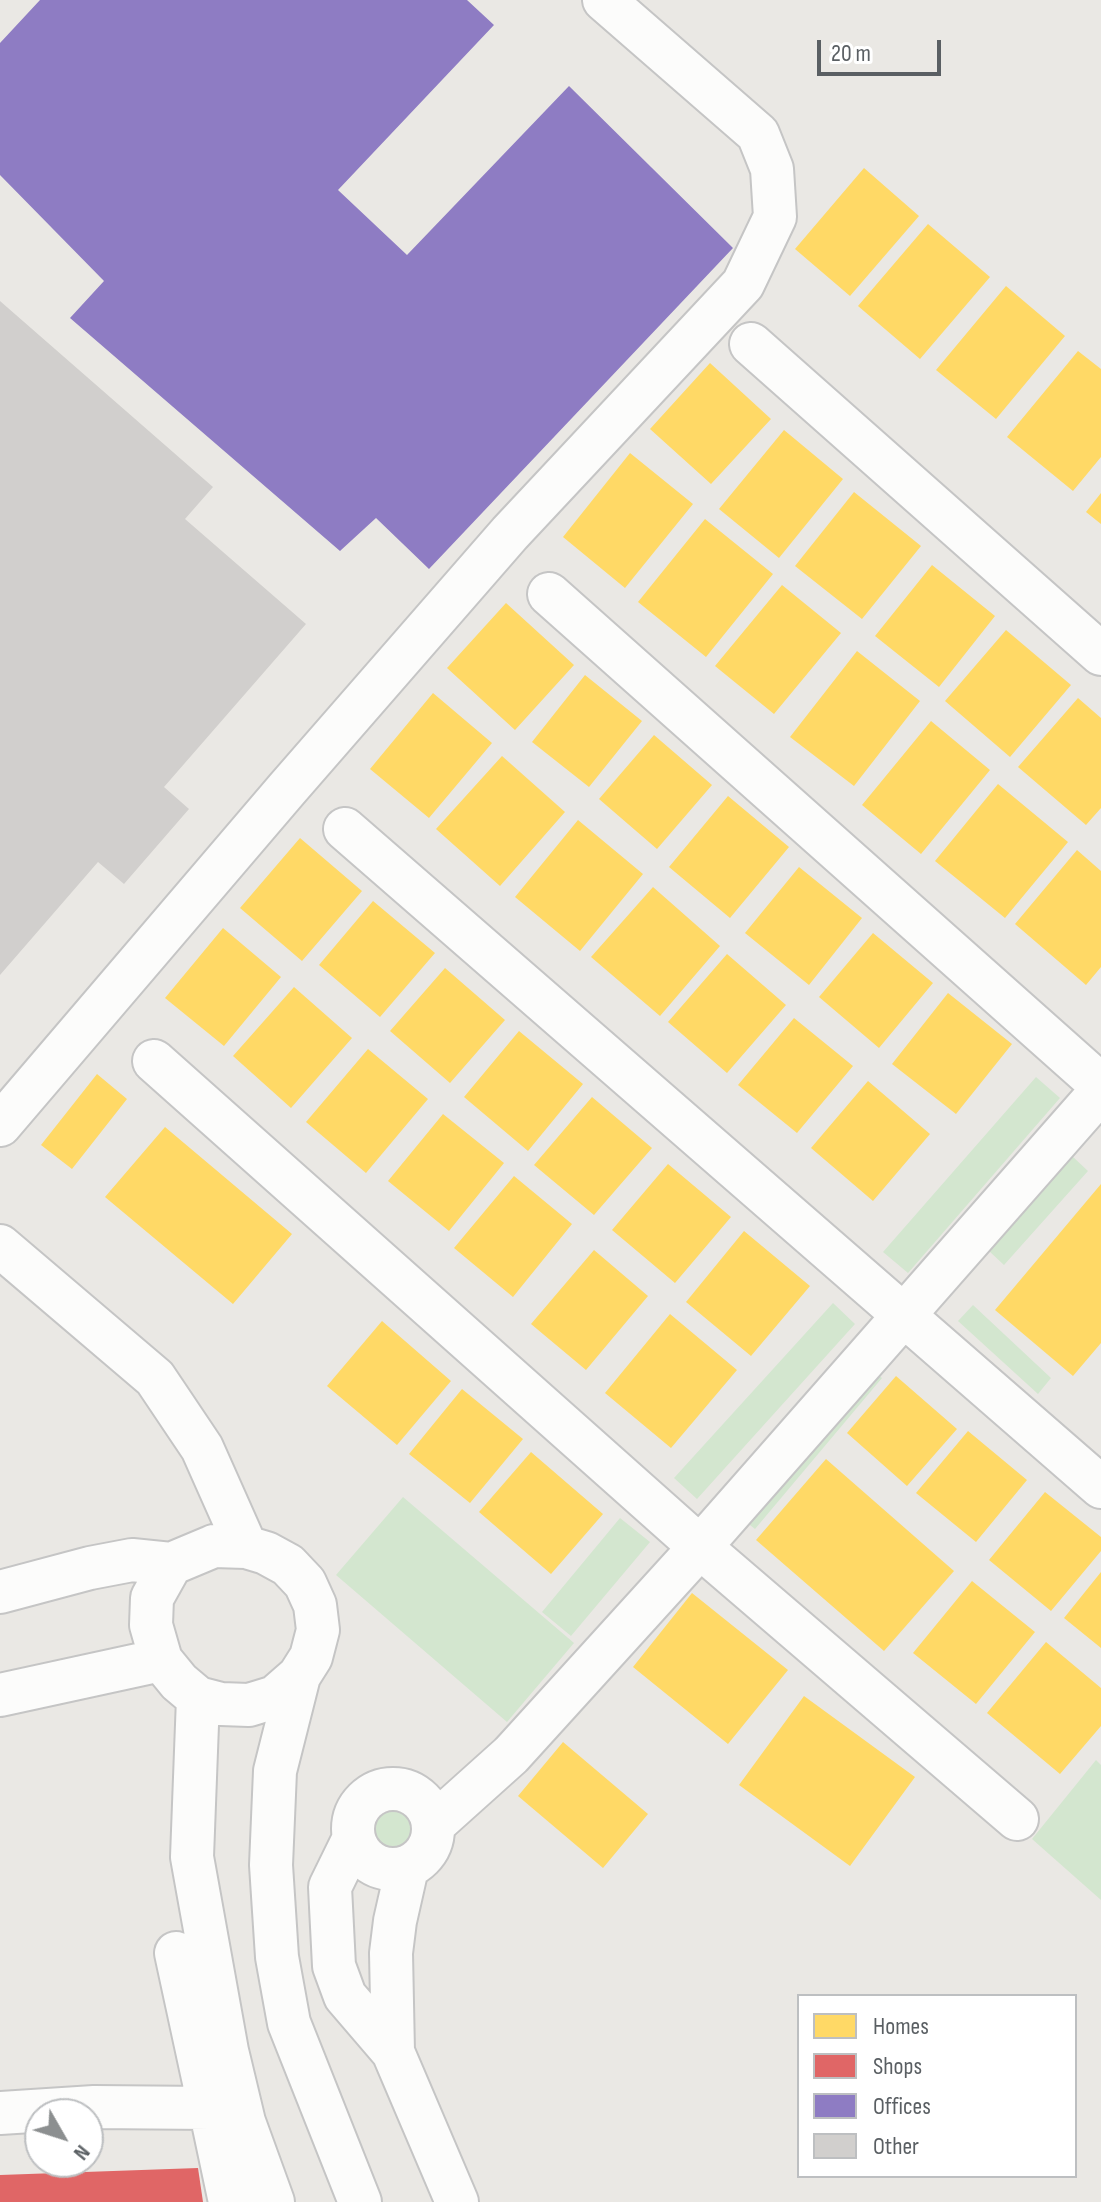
<!DOCTYPE html>
<style>
body{margin:0}
#map{position:relative;width:1101px;height:2202px;overflow:hidden;background:#eae8e4;font-family:"Sofia Sans Condensed",sans-serif}
canvas{display:block}
.legend{position:absolute;left:797px;top:1994px;width:280px;height:184px;box-sizing:border-box;background:#fff;border:2px solid #bdbfc1;margin:0;padding:10px 14px;list-style:none;font-size:24px;color:#5a5f63}
.legend li{display:flex;align-items:center;gap:16px;height:40px}
.legend b{width:40px;border:2px solid #bdbfc1}
.north{position:absolute;left:24px;top:2098px;width:80px;height:80px;box-sizing:border-box;background:#fff;border:2px solid #bdbfc1;border-radius:50%;rotate:129deg;font-size:22px;font-weight:700;line-height:32px;text-align:center;color:#5a5f63}
.north::after{content:'';display:block;margin:auto;width:28px;height:36px;background:#8c8f90;clip-path:polygon(50% 0,100% 100%,50% 72%,0 100%)}
.scale{position:absolute;left:817px;top:40px;width:124px;height:36px;box-sizing:border-box;border:4px solid #5a5f63;border-top:0;padding-left:10px;font-size:24px;line-height:28px;white-space:nowrap;color:#5a5f63;-webkit-text-stroke:6px #fff;paint-order:stroke}
</style>
<div id="map">
<canvas width="1101" height="2202"></canvas>
<ul class="legend">
<li><b style="height:22px;background:#ffd966"></b>Homes</li>
<li><b style="height:22px;background:#e06666"></b>Shops</li>
<li><b style="height:22px;background:#8e7cc3"></b>Offices</li>
<li><b style="height:22px;background:#d1cfcd"></b>Other</li>
</ul>
<div class="north">N</div>
<div class="scale">20 m</div>
</div>
<script>
const ctx = document.querySelector('canvas').getContext('2d');
ctx.lineJoin = 'round';
function paint(path, color) { ctx.fillStyle = color; ctx.fill(path, 'evenodd'); }
const poly = rows => new Path2D(rows.map(r => 'M' + r).join(''));
function stroke(path, color, width, dash) { ctx.strokeStyle = color; ctx.lineWidth = width; ctx.lineCap = dash ? 'butt' : 'round'; ctx.setLineDash(dash || []); ctx.stroke(path); }
paint(poly([
 [1036,1077,1060,1098,908,1273,883,1252],
 [1072,1156,1088,1171,1004,1265,989,1251],
 [833,1303,855,1324,697,1499,674,1478],
 [973,1305,1051,1378,1038,1394,958,1321],
 [868,1367,882,1378,755,1529,741,1518],
 [403,1497,574,1643,507,1722,336,1575],
 [620,1518,650,1542,571,1636,542,1612],
 [1096,1760,1101,1765,1101,1900,1032,1839],
 '367 1833a23 23 0 1 1 46 0a23 23 0 1 1-46 0Z'
]), '#d3e6cf');
paint(poly([
 [864,168,919,216,850,296,795,249],
 [928,224,990,277,920,359,858,306],
 [1006,286,1065,336,996,419,936,370],
 [1078,351,1101,369,1101,457,1073,491,1007,437],
 [710,363,771,419,711,484,650,429],
 [784,430,843,479,779,558,719,509],
 [630,453,693,504,625,588,563,537],
 [854,492,921,546,862,619,795,566],
 [1101,493,1101,524,1086,512],
 [705,519,773,574,706,657,638,602],
 [932,565,995,616,939,687,875,636],
 [782,585,841,633,774,714,715,666],
 [506,603,574,665,515,730,447,668],
 [1006,630,1071,685,1010,757,945,701],
 [857,651,920,701,854,786,790,737],
 [585,675,642,721,589,787,532,742],
 [433,693,492,743,429,818,370,769],
 [1078,698,1101,718,1101,808,1086,825,1018,767],
 [931,721,990,770,921,854,862,805],
 [654,735,712,785,657,849,599,799],
 [502,756,565,812,500,886,436,829],
 [998,784,1068,842,1005,918,935,861],
 [728,796,789,847,730,918,669,867],
 [578,820,643,874,580,951,515,897],
 [300,838,362,891,302,961,240,908],
 [1077,850,1101,871,1101,967,1086,985,1015,924],
 [799,867,862,918,809,985,745,933],
 [653,887,720,946,660,1016,591,957],
 [373,901,435,953,380,1017,319,965],
 [223,928,281,977,224,1046,165,998],
 [873,933,933,983,879,1048,819,997],
 [727,954,786,1005,727,1073,668,1022],
 [445,968,505,1020,450,1083,390,1031],
 [294,987,352,1038,291,1108,233,1056],
 [948,993,1012,1044,956,1114,892,1064],
 [794,1018,853,1066,797,1133,738,1085],
 [519,1031,583,1084,528,1151,464,1097],
 [368,1049,428,1099,366,1173,306,1122],
 [97,1074,127,1099,72,1169,41,1145],
 [868,1081,930,1134,873,1201,811,1148],
 [592,1097,652,1148,594,1215,534,1165],
 [443,1114,504,1163,449,1231,388,1181],
 [165,1127,292,1234,233,1304,105,1197],
 [668,1164,731,1217,675,1283,612,1230],
 [514,1176,572,1224,513,1297,454,1248],
 [1101,1184,1101,1343,1073,1376,995,1310],
 [744,1231,810,1286,751,1356,686,1302],
 [594,1250,648,1296,586,1370,531,1324],
 [670,1314,737,1370,671,1448,605,1393],
 [382,1321,451,1381,397,1445,327,1386],
 [896,1376,957,1429,907,1486,847,1433],
 [462,1389,523,1439,470,1503,409,1454],
 [968,1431,1027,1480,976,1542,916,1493],
 [531,1452,603,1514,551,1574,479,1512],
 [826,1459,954,1571,884,1651,756,1540],
 [1045,1492,1101,1537,1101,1551,1051,1611,989,1560],
 [1101,1572,1101,1648,1064,1618],
 [972,1581,1035,1632,976,1704,913,1653],
 [692,1593,788,1670,728,1744,633,1667],
 [1046,1642,1101,1688,1101,1726,1060,1774,987,1713],
 [804,1696,915,1777,850,1866,739,1785],
 [563,1742,648,1814,603,1868,518,1796]
]), '#ffd966');
paint(poly([
 [198,2168,203,2202,0,2202,0,2175]
]), '#e06666');
paint(poly([
 [40,0,467,0,494,25,338,190,407,255,569,86,733,248,429,569,376,518,340,551,70,318,104,281,0,175,0,43]
]), '#8e7cc3');
paint(poly([
 [0,301,213,487,185,519,306,624,164,787,189,809,124,884,98,862,0,975]
]), '#d1cfcd');
const minor = poly([
 [751,344,1101,654],
 [549,594,1101,1085],
 [345,829,1101,1487],
 [154,1061,700,1547,1017,1819],
 [0,1125,287,789,510,533,743,284,775,217,772,169,758,134,604,0],
 [0,1246,155,1378,202,1448,246,1547],
 [214,1546,246,1547,266,1553,288,1565,305,1583,315,1605,318,1630,311,1657,299,1676,275,1697,249,1705,221,1704,198,1698,179,1682,161,1660,151,1625,152,1598,171,1564,214,1546],
 [0,1592,90,1568,132,1560,171,1564],
 [299,1676,275,1771,271,1865,277,1957,289,2023,360,2202],
 [0,1695,161,1660],
 [198,1698,192,1857,227,2051,244,2122,273,2202],
 '353 1829a40 40 0 1 1 80 0a40 40 0 1 1-80 0Z',
 [433,1825,511,1755,700,1547,1101,1091],
 [354,1838,330,1887,334,1966,345,1996,393,2052,457,2202],
 [176,1953,205,2087],
 [393,2052,391,1953,395,1921,407,1868],
 [0,2113,94,2107,210,2108,230,2202]
]);
stroke(minor, '#c5c5c5', 46);
stroke(minor, '#fcfcfb', 42);
</script>
